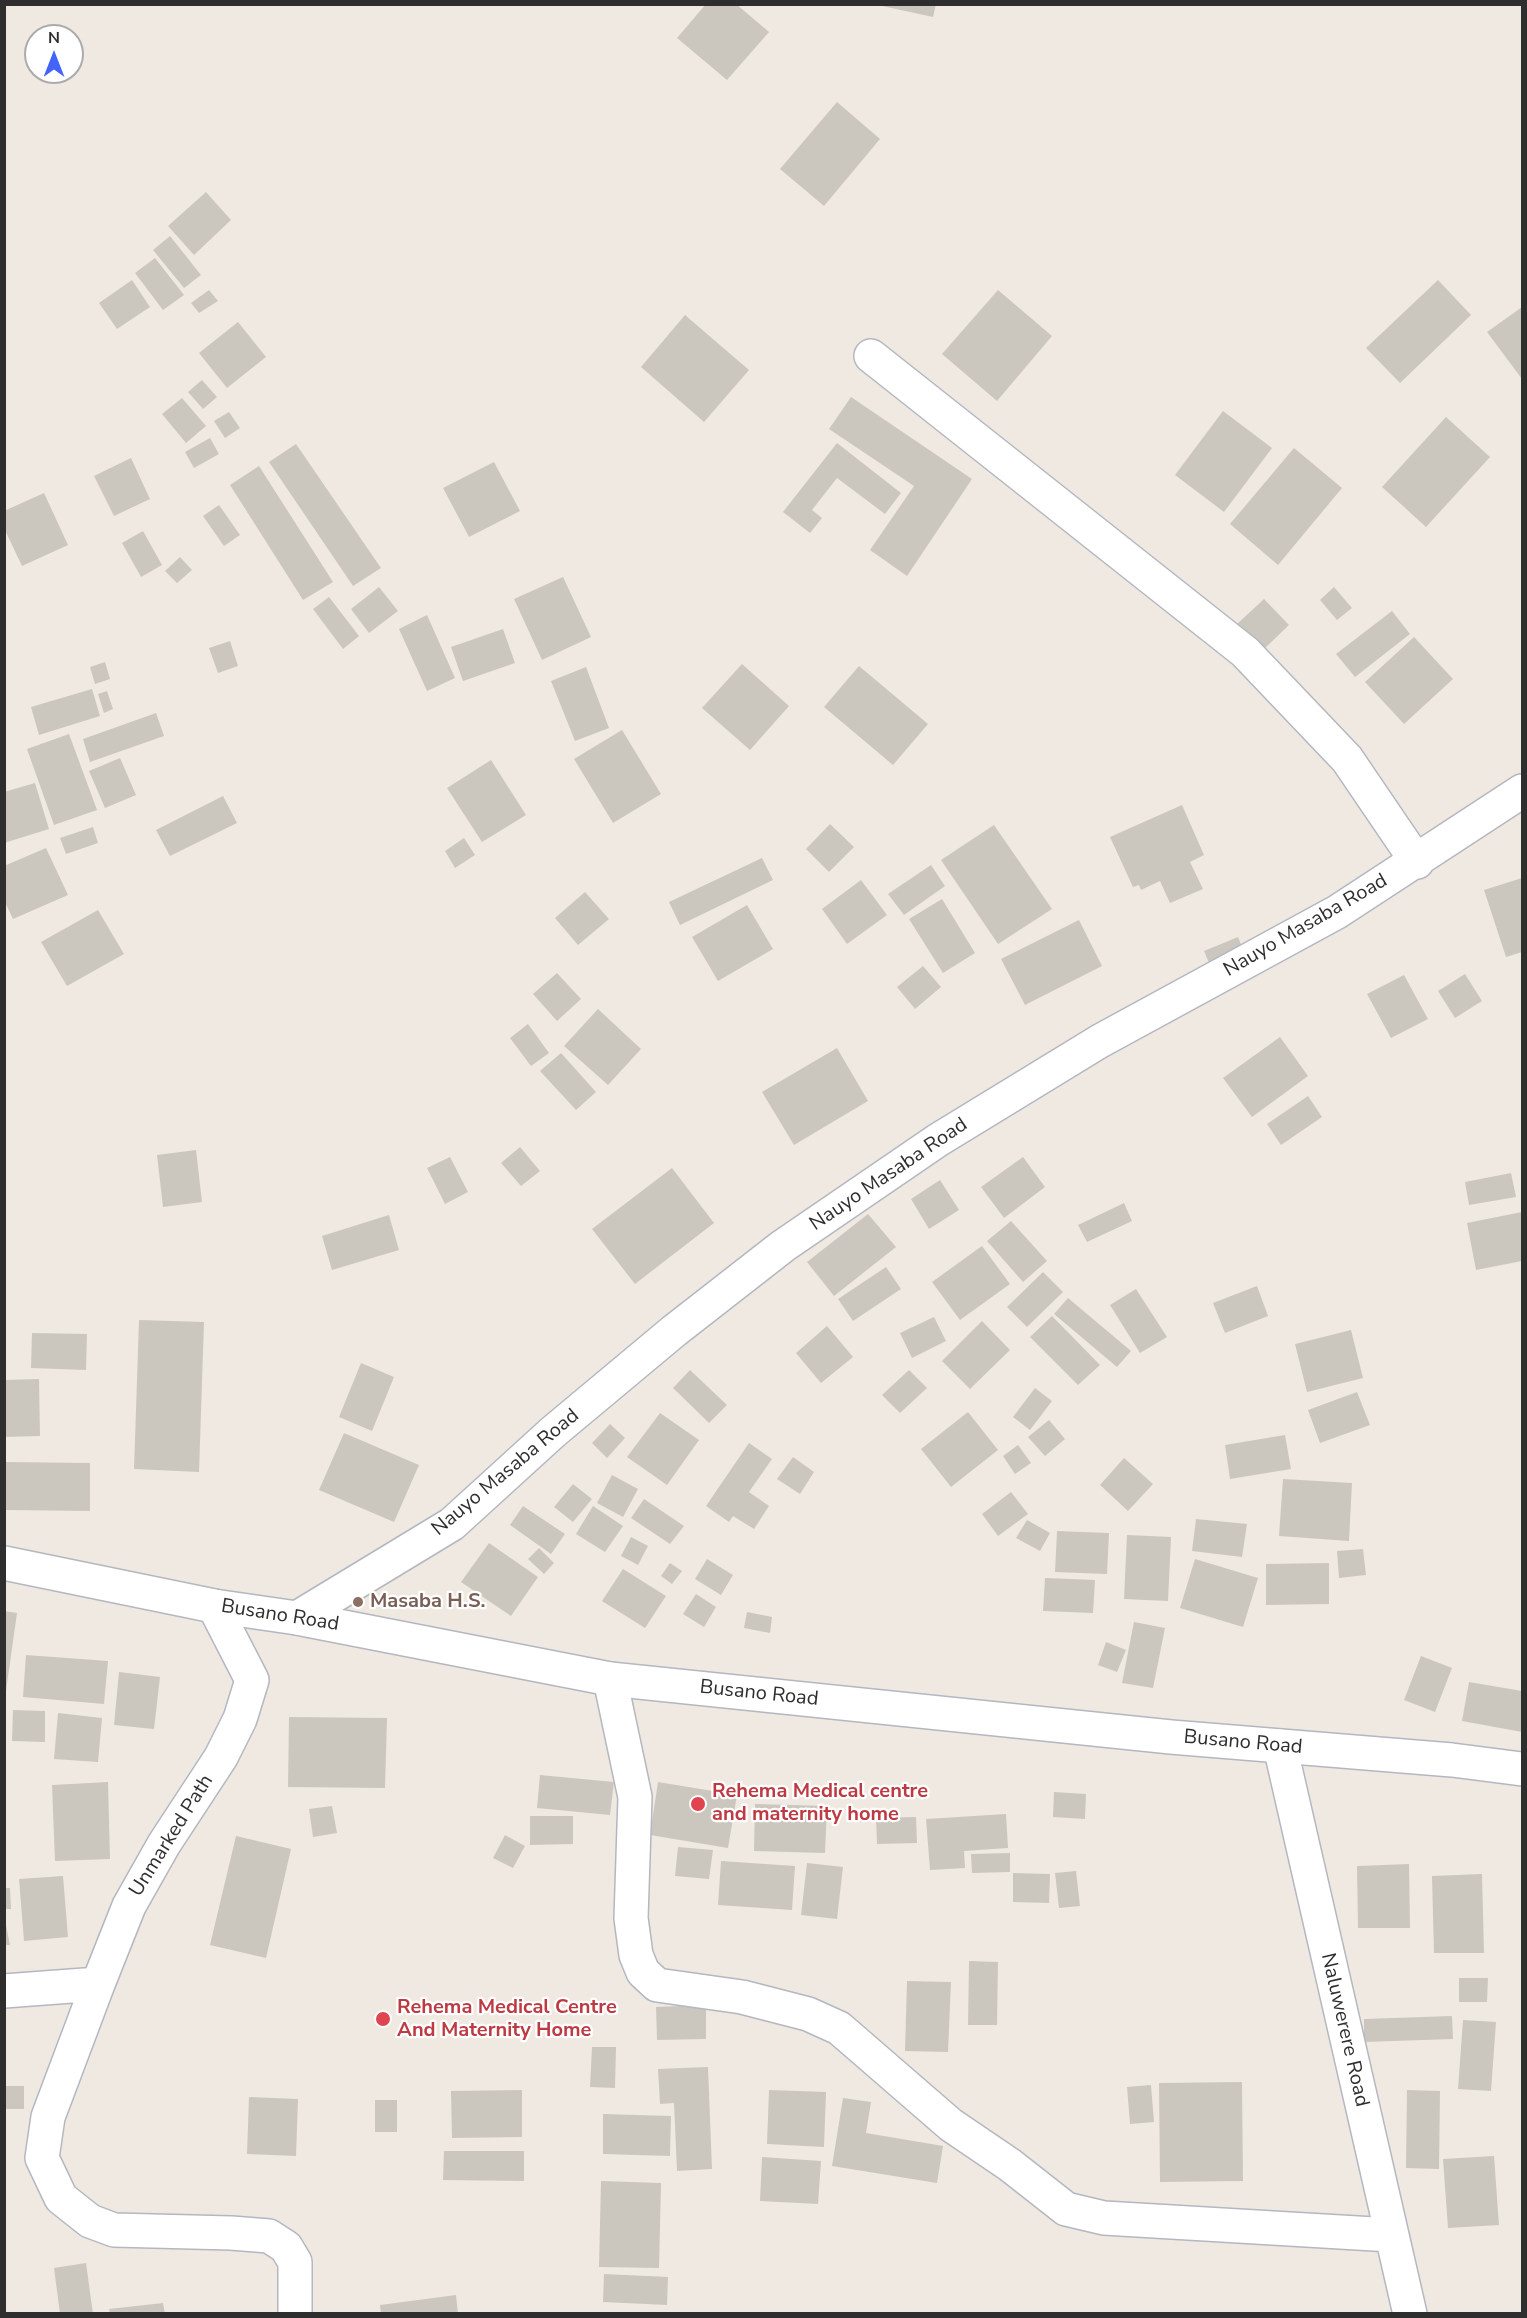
<!DOCTYPE html>
<style>
body{margin:0}
#map{position:relative;width:1527px;height:2318px;overflow:hidden;background:#efe9e1;font-family:"Nunito Sans",sans-serif}
canvas{display:block}
.frame{position:absolute;inset:0;border:6px solid #2e2e2e;pointer-events:none}
.north{position:absolute;left:24px;top:24px;width:60px;height:60px;box-sizing:border-box;background:#fff;border:2px solid #ababab;border-radius:50%;rotate:0deg;font-size:16px;font-weight:700;line-height:24px;text-align:center;color:#2e2e2e}
.north::after{content:'';display:block;margin:auto;width:21px;height:27px;background:#4264fb;clip-path:polygon(50% 0,100% 100%,50% 72%,0 100%)}
</style>
<div id="map">
<canvas width="1527" height="2318"></canvas>
<div class="frame"></div>
<div class="north">N</div>
</div>
<script>
const ctx = document.querySelector('canvas').getContext('2d');
ctx.lineJoin = 'round';
function paint(path, color) { ctx.fillStyle = color; ctx.fill(path, 'evenodd'); }
const poly = rows => new Path2D(rows.map(r => 'M' + r).join(''));
function stroke(path, color, width, dash) { ctx.strokeStyle = color; ctx.lineWidth = width; ctx.lineCap = dash ? 'butt' : 'round'; ctx.setLineDash(dash || []); ctx.stroke(path); }
function label(font, color, halo, rows, align = 'center') {
  ctx.font = font + ' "Nunito Sans",sans-serif'; ctx.lineWidth = 4.5; ctx.setLineDash([]); ctx.textBaseline = 'middle'; ctx.strokeStyle = halo; ctx.fillStyle = color; for (const [text, x, y, turn = 0] of rows) {
    ctx.save(); ctx.translate(x, y); ctx.rotate((+turn || 0) * Math.PI / 180); ctx.textAlign = isNaN(turn) ? turn : align; if (halo) ctx.strokeText(text, 0, 0); ctx.fillText(text, 0, 0); ctx.restore();
  }
}
paint(poly([
 [706,4,736,4,769,32,727,80,677,38],
 [873,4,936,4,933,17],
 [837,102,880,139,824,206,780,169],
 [206,192,231,220,194,255,168,226],
 [170,236,201,275,184,288,153,250],
 [155,258,184,295,163,310,135,273],
 [132,280,150,307,117,329,99,303],
 [1438,280,1471,315,1400,383,1366,348],
 [209,290,218,301,199,313,191,303],
 [998,290,1052,336,997,401,942,354],
 [1522,307,1522,379,1487,332],
 [685,315,749,370,704,422,641,367],
 [238,322,266,357,227,388,199,353],
 [202,380,217,397,203,409,188,392],
 [851,397,972,479,907,576,870,550,914,486,829,429],
 [182,398,206,426,186,443,162,414],
 [1223,411,1272,448,1224,512,1175,475],
 [229,412,240,428,225,438,214,421],
 [1446,417,1490,457,1426,527,1382,487],
 [210,438,219,454,194,468,185,452],
 [837,443,901,493,885,514,837,478,812,510,822,518,810,533,783,512],
 [296,444,381,568,353,586,269,462],
 [1294,448,1342,488,1278,565,1230,524],
 [131,458,150,499,114,516,94,476],
 [494,462,520,511,469,537,443,488],
 [259,466,333,582,303,600,230,485],
 [44,493,68,545,22,566,4,528,4,511],
 [219,505,240,535,224,546,203,516],
 [143,531,162,565,141,577,122,543],
 [180,557,192,570,177,583,165,571],
 [563,577,591,637,542,660,514,599],
 [379,587,398,611,369,633,351,609],
 [1334,587,1352,608,1337,620,1320,600],
 [329,597,359,636,343,649,313,609],
 [1264,599,1289,625,1262,651,1237,624],
 [1392,611,1410,634,1355,677,1336,654],
 [427,615,455,678,427,691,399,629],
 [503,629,515,663,463,681,451,647],
 [1414,637,1453,679,1404,724,1365,682],
 [230,641,238,666,218,673,209,648],
 [105,662,110,679,95,684,90,667],
 [742,664,789,706,750,750,702,708],
 [859,666,928,724,893,765,824,707],
 [586,667,609,728,575,741,551,681],
 [92,689,100,716,39,735,31,707],
 [107,691,113,709,104,713,98,694],
 [156,713,164,736,90,762,83,739],
 [622,730,661,794,613,823,574,759],
 [69,734,97,810,54,825,27,749],
 [120,758,136,795,105,808,89,771],
 [491,760,526,815,482,842,447,788],
 [35,783,49,829,4,843,4,792],
 [223,796,237,823,170,856,156,830],
 [1182,805,1204,855,1190,862,1203,889,1170,903,1160,881,1141,890,1139,885,1133,887,1110,837],
 [830,824,854,847,829,872,806,849],
 [994,825,1052,909,998,944,941,860],
 [93,827,98,843,66,854,60,838],
 [464,838,475,855,455,868,445,851],
 [46,848,68,895,13,919,4,900,4,866],
 [762,858,773,880,680,925,669,902],
 [931,865,945,886,904,915,888,894],
 [1522,878,1522,952,1506,957,1484,890],
 [861,880,887,915,847,944,822,909],
 [585,892,609,919,578,945,555,918],
 [942,899,975,953,943,973,909,919],
 [747,905,773,949,718,981,692,937],
 [98,910,124,954,67,986,41,942],
 [1079,920,1102,966,1025,1005,1001,959],
 [1238,937,1247,959,1213,972,1204,951],
 [923,966,941,987,915,1009,897,987],
 [557,973,581,999,557,1021,533,994],
 [1465,974,1482,1001,1455,1018,1438,991],
 [1404,975,1428,1019,1391,1038,1367,994],
 [598,1009,641,1049,608,1085,564,1046],
 [528,1024,549,1053,531,1066,510,1038],
 [1280,1037,1308,1076,1252,1117,1223,1078],
 [837,1048,868,1101,794,1145,762,1092],
 [561,1053,596,1092,576,1110,540,1071],
 [1308,1096,1322,1117,1281,1145,1267,1124],
 [520,1147,540,1171,521,1186,501,1163],
 [196,1150,202,1202,163,1207,157,1155],
 [450,1157,468,1192,445,1204,427,1168],
 [1023,1157,1045,1187,1004,1218,981,1187],
 [672,1168,714,1223,635,1284,592,1229],
 [1511,1173,1516,1197,1469,1205,1465,1182],
 [940,1180,959,1210,929,1229,911,1199],
 [1124,1203,1132,1221,1087,1242,1078,1225],
 [1522,1212,1522,1261,1476,1270,1467,1223],
 [868,1214,896,1247,834,1296,807,1262],
 [389,1215,399,1250,332,1270,322,1236],
 [1011,1221,1047,1261,1023,1282,987,1241],
 [982,1246,1010,1284,960,1320,932,1282],
 [886,1267,901,1289,853,1321,838,1299],
 [1043,1272,1063,1292,1027,1327,1007,1307],
 [1257,1286,1268,1316,1225,1333,1213,1303],
 [1136,1289,1167,1337,1140,1353,1110,1305],
 [1068,1298,1131,1351,1117,1367,1054,1314],
 [1052,1316,1100,1365,1078,1385,1030,1337],
 [934,1317,946,1341,912,1358,900,1333],
 [139,1320,204,1322,199,1472,134,1469],
 [982,1321,1010,1350,970,1389,942,1361],
 [827,1326,853,1357,821,1383,796,1353],
 [1351,1330,1363,1378,1307,1392,1295,1344],
 [32,1333,87,1334,86,1370,31,1368],
 [361,1363,394,1377,372,1431,339,1417],
 [690,1370,727,1405,709,1423,673,1388],
 [909,1370,927,1388,900,1413,882,1395],
 [39,1379,40,1436,4,1437,4,1380],
 [1035,1388,1052,1401,1030,1430,1013,1417],
 [1357,1392,1370,1425,1320,1443,1308,1410],
 [968,1412,998,1450,951,1487,921,1449],
 [660,1413,699,1440,667,1485,627,1457],
 [1049,1420,1065,1439,1045,1456,1028,1437],
 [610,1424,625,1438,607,1458,592,1443],
 [344,1433,419,1465,394,1522,319,1490],
 [1285,1435,1291,1469,1230,1479,1225,1445],
 [749,1443,772,1459,749,1492,769,1506,754,1529,733,1516,729,1522,706,1506],
 [1018,1445,1031,1463,1015,1474,1003,1456],
 [793,1457,814,1472,800,1494,777,1479],
 [1124,1458,1153,1484,1128,1511,1100,1485],
 [5,1462,90,1463,90,1511,5,1510],
 [612,1475,638,1489,623,1517,597,1503],
 [1283,1479,1352,1483,1349,1541,1279,1536],
 [573,1484,592,1499,573,1522,554,1507],
 [1011,1492,1028,1514,998,1536,982,1514],
 [644,1499,684,1526,670,1544,631,1518],
 [523,1506,565,1534,551,1554,510,1525],
 [593,1506,623,1526,605,1552,576,1534],
 [1196,1519,1247,1524,1242,1557,1192,1551],
 [1027,1520,1050,1533,1040,1551,1016,1538],
 [1057,1531,1109,1533,1107,1574,1055,1572],
 [1127,1535,1171,1537,1168,1601,1124,1599],
 [631,1537,648,1546,638,1565,621,1556],
 [489,1543,538,1577,511,1616,461,1582],
 [539,1548,554,1563,544,1574,528,1559],
 [1363,1549,1366,1575,1339,1578,1337,1551],
 [707,1559,733,1575,721,1595,695,1579],
 [1195,1559,1258,1578,1243,1627,1180,1608],
 [670,1563,682,1571,672,1584,661,1576],
 [1329,1563,1329,1604,1266,1605,1266,1564],
 [623,1569,666,1596,645,1628,602,1601],
 [1045,1578,1095,1580,1093,1613,1043,1611],
 [696,1594,716,1607,704,1627,683,1614],
 [4,1611,17,1613,6,1691,4,1690],
 [747,1612,772,1617,770,1633,744,1628],
 [1134,1622,1165,1628,1153,1688,1122,1683],
 [1106,1642,1126,1650,1117,1672,1098,1665],
 [26,1655,108,1661,104,1704,23,1697],
 [1421,1656,1452,1668,1435,1712,1404,1700],
 [119,1672,160,1677,154,1729,114,1725],
 [1469,1682,1522,1691,1522,1732,1462,1721],
 [13,1710,45,1711,45,1742,12,1741],
 [58,1713,102,1718,98,1762,54,1759],
 [289,1717,387,1718,385,1788,288,1787],
 [540,1775,614,1782,610,1815,537,1808],
 [108,1782,110,1859,55,1861,52,1785],
 [658,1782,737,1795,728,1848,650,1835],
 [1054,1792,1086,1794,1085,1819,1053,1817],
 [755,1804,827,1806,825,1853,754,1851],
 [332,1806,337,1833,313,1837,309,1809],
 [1006,1814,1008,1848,964,1851,965,1868,930,1870,926,1819],
 [530,1816,573,1816,573,1844,530,1845],
 [916,1817,917,1843,877,1844,876,1818],
 [505,1835,525,1846,513,1868,493,1858],
 [236,1836,291,1849,266,1958,210,1945],
 [678,1847,713,1850,709,1879,675,1876],
 [1010,1853,1010,1872,972,1873,971,1854],
 [721,1861,795,1866,792,1910,718,1905],
 [807,1863,843,1867,837,1919,801,1915],
 [1409,1864,1410,1928,1358,1928,1357,1866],
 [1076,1871,1080,1906,1059,1908,1055,1873],
 [1013,1873,1050,1874,1049,1903,1013,1902],
 [1482,1874,1484,1953,1434,1953,1432,1876],
 [63,1876,68,1937,24,1941,19,1879],
 [4,1888,10,1888,11,1909,4,1909],
 [4,1915,10,1945,4,1945],
 [969,1961,998,1962,997,2025,968,2025],
 [1459,1978,1488,1978,1487,2002,1459,2002],
 [907,1981,951,1982,948,2052,905,2051],
 [706,2005,706,2039,657,2040,656,2007],
 [1452,2016,1453,2039,1364,2042,1364,2019],
 [1463,2020,1496,2022,1491,2091,1458,2089],
 [592,2047,616,2047,615,2088,590,2087],
 [708,2067,712,2169,677,2171,674,2103,660,2104,658,2069],
 [1242,2082,1243,2181,1160,2182,1159,2083],
 [1151,2085,1154,2122,1130,2124,1127,2087],
 [4,2086,24,2086,24,2109,4,2109],
 [522,2090,522,2137,452,2138,451,2091],
 [769,2090,826,2092,824,2147,767,2144],
 [1407,2090,1440,2091,1439,2169,1406,2168],
 [249,2097,298,2099,296,2156,247,2154],
 [843,2098,871,2102,866,2133,943,2146,937,2183,832,2166],
 [375,2100,397,2100,397,2132,375,2132],
 [603,2114,671,2116,670,2156,603,2154],
 [444,2151,524,2151,524,2181,443,2180],
 [1494,2156,1499,2225,1448,2228,1443,2159],
 [762,2157,821,2161,818,2204,760,2201],
 [601,2181,661,2183,659,2268,599,2267],
 [86,2263,93,2314,60,2314,54,2268],
 [604,2274,668,2277,667,2305,603,2302],
 [456,2295,458,2314,381,2314,380,2305],
 [163,2303,165,2314,110,2314,109,2309]
]), '#cbc7bf');
const street = poly([
 [871,356,1245,652,1347,759,1417,862],
 [297,1618,452,1524,553,1432,674,1331,783,1246,938,1140,1100,1041,1337,912,1522,791],
 [610,1679,635,1797,631,1918,636,1955,643,1972,657,1985,742,1997,808,2014,839,2028,951,2125,1010,2165,1066,2209,1104,2218,1391,2235],
 [1280,1746,1410,2314],
 [98,1984,48,2117,42,2158,61,2198,90,2221,114,2230,231,2233,269,2236,286,2247,295,2262,295,2314],
 [4,1991,98,1984,129,1906,164,1844,221,1757,240,1719,252,1680,214,1606]
]);
const secondary = poly([
 [4,1563,214,1606,297,1618,610,1679,1171,1737,1452,1760,1522,1769]
]);
stroke(street, '#b4b7c1', 36);
stroke(secondary, '#b4b7c1', 36);
stroke(street, '#fff', 33);
stroke(secondary, '#fff', 33);
for (const [x, y, r, color] of [
 [358,1602,6,"#8d6e63"],
 [698,1804,8,"#e0444e"],
 [383,2019,8,"#e0444e"]
]) { const dot = new Path2D(); dot.arc(x, y, r, 0, 2 * Math.PI); ctx.fillStyle = color; ctx.fill(dot); stroke(dot, '#fff', 2); }
label('20px', '#2e2e2e', '#fff', [
 ["Nauyo Masaba Road",1306,926,-30],
 ["Nauyo Masaba Road",889,1175,-34],
 ["Nauyo Masaba Road",506,1473,-40],
 ["Busano Road",280,1616,9],
 ["Busano Road",759,1694,6],
 ["Busano Road",1243,1743,5],
 ["Unmarked Path",172,1836,-58],
 ["Naluwerere Road",1344,2030,77]
]);
label('bold 20px', '#785e54', '#fff', [
 ["Masaba H.S.",370,1602]
], 'left');
label('bold 20px', '#be3a42', '#fff', [
 ["Rehema Medical centre",712,1792],
 ["and maternity home",712,1815],
 ["Rehema Medical Centre",397,2008],
 ["And Maternity Home",397,2031]
], 'left');
</script>
